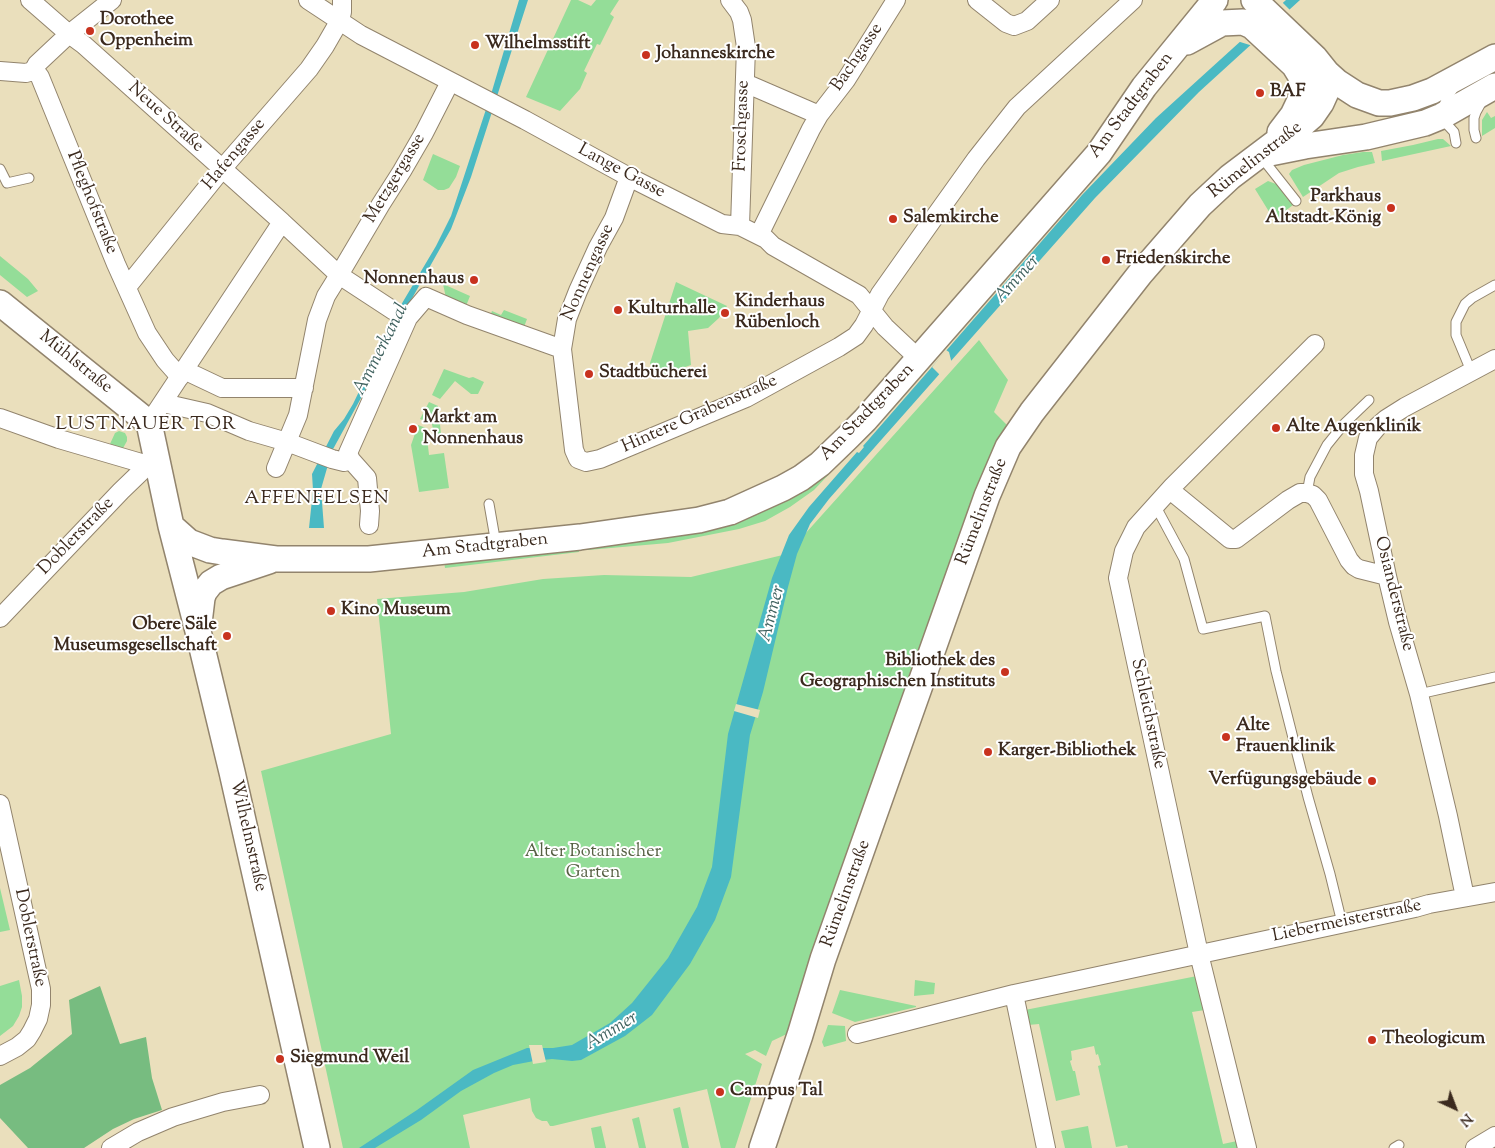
<!DOCTYPE html>
<meta charset="utf-8">
<style>
body{margin:0}
#map{position:relative;width:1495px;height:1148px;overflow:hidden;background:#eadfbc;font-family:"Sorts Mill Goudy",serif}
canvas{display:block}
.north{position:absolute;left:1430px;top:1083px;width:50px;height:50px;-webkit-text-stroke:4px #fff;paint-order:stroke;rotate:137deg;font-size:14px;font-weight:700;line-height:20px;text-align:center;color:#3b2a1e}
.north::after{content:'';display:block;margin:auto;width:18px;height:22px;background:#3b2a1e;clip-path:polygon(50% 0,100% 100%,50% 72%,0 100%)}
</style>
<div id="map">
<canvas width="1495" height="1148"></canvas>
<div class="north">N</div>
</div>
<script>
const ctx = document.querySelector('canvas').getContext('2d');
ctx.lineJoin = 'round';
function paint(path, color) { ctx.fillStyle = color; ctx.fill(path, 'evenodd'); }
const poly = rows => new Path2D(rows.map(r => 'M' + r).join(''));
function stroke(path, color, width, dash) { ctx.strokeStyle = color; ctx.lineWidth = width; ctx.lineCap = dash ? 'butt' : 'round'; ctx.setLineDash(dash || []); ctx.stroke(path); }
function label(font, color, halo, rows, align = 'center') {
  ctx.font = font + ' "Sorts Mill Goudy",serif'; ctx.lineWidth = 4; ctx.setLineDash([]); ctx.textBaseline = 'middle'; ctx.strokeStyle = halo; ctx.fillStyle = color; for (const [text, x, y, turn = 0] of rows) {
    ctx.save(); ctx.translate(x, y); ctx.rotate((+turn || 0) * Math.PI / 180); ctx.textAlign = isNaN(turn) ? turn : align; if (halo) ctx.strokeText(text, 0, 0); ctx.fillText(text, 0, 0); ctx.restore();
  }
}
paint(poly([
 [571,0,578,0,591,6,596,0,619,0,610,14,614,17,600,45,597,44,584,71,587,73,580,89,560,111,526,97],
 [1487,112,1491,118,1495,116,1495,128,1482,136,1482,120],
 [1438,139,1443,139,1451,146,1382,161,1381,151,1413,145],
 [1363,152,1372,152,1375,163,1358,167,1339,173,1303,197,1289,174,1292,170,1304,165,1343,155],
 [433,154,460,166,456,177,449,188,444,190,438,190,423,180],
 [1268,181,1276,184,1282,190,1293,205,1280,215,1282,219,1276,223,1255,189],
 [0,256,28,279,38,291,27,297,0,275],
 [676,282,727,306,719,318,708,328,688,331,691,365,656,377,650,363],
 [443,284,470,296,466,306,446,298],
 [504,310,527,319,524,327,490,316,492,311,501,315],
 [979,340,1008,380,994,412,1009,427,789,1033,772,1041,766,1056,755,1050,745,1054,762,1064,735,1148,721,1148,707,1089,553,1126,550,1126,547,1121,542,1121,536,1118,532,1111,530,1098,463,1115,470,1148,343,1148,261,771,391,734,377,599,464,592,543,579,604,575,691,577,787,554],
 [444,369,469,378,473,377,484,382,478,394,471,394,455,381,440,399,432,395],
 [429,402,438,406,441,434,434,435,432,424,420,419],
 [418,425,426,428,429,455,444,453,449,488,419,492,411,445],
 [119,431,125,433,127,437,127,441,122,450,110,449,110,444,115,433],
 [833,468,833,470,814,490,790,507,765,521,739,529,668,543,588,550,588,543,728,523,758,514,784,502],
 [578,545,579,552,445,568,444,561],
 [0,888,10,930,0,932],
 [1197,976,1205,1010,1192,1012,1223,1144,1237,1141,1238,1148,1128,1148,1127,1145,1116,1147,1098,1066,1101,1065,1098,1054,1096,1055,1094,1046,1071,1051,1072,1060,1070,1061,1073,1071,1075,1071,1080,1095,1056,1101,1039,1024,1028,1025,1025,1010],
 [19,980,22,996,22,1007,19,1016,13,1026,0,1036,0,986],
 [915,980,935,983,934,994,914,996],
 [840,990,916,1006,916,1007,855,1022,832,1013],
 [828,1025,845,1026,846,1041,824,1047,822,1042],
 [680,1107,689,1148,682,1148,673,1109],
 [639,1117,646,1148,639,1148,632,1119],
 [601,1126,606,1148,595,1148,591,1128],
 [1088,1126,1092,1148,1065,1148,1061,1131]
]), '#94dd98');
paint(poly([
 [100,986,120,1044,146,1037,152,1078,162,1110,134,1119,113,1129,84,1148,28,1148,0,1118,0,1085,30,1068,72,1034,69,1000]
]), '#77bc80');
paint(poly([
 [519,0,528,0,471,177,451,229,392,334,372,378,332,451,321,489,324,528,309,528,313,490,312,474,334,431,344,419,353,404,401,305,436,246,451,216,492,91],
 [1286,0,1300,0,1199,92,1095,198,829,499,810,524,797,554,788,587,763,692,750,735,731,877,715,920,690,964,652,1015,625,1036,581,1060,572,1061,552,1059,534,1061,513,1065,494,1073,461,1091,421,1120,375,1148,359,1148,417,1110,473,1070,527,1048,553,1048,572,1045,610,1023,632,1003,668,958,697,907,712,867,728,734,772,578,789,535,809,507,857,452,859,453,864,447,863,446,897,407,1082,195,1156,118]
]), '#4ab9c3');
paint(poly([
 [1281,1,1291,11,1253,46,1237,41],
 [946,350,949,352,952,364,940,377,939,374,932,367],
 [736,704,760,710,758,718,734,711],
 [529,1045,542,1045,546,1062,533,1064]
]), '#eadfbc');
const lane = poly([
 [1453,89,1447,98,1441,112,1443,120,1454,132,1456,143],
 [1476,138,1474,130,1474,118,1476,112,1481,103],
 [1262,158,1296,201],
 [0,169,7,183,29,178],
 [1471,371,1456,335,1456,322,1465,304,1472,298,1495,285],
 [1307,493,1310,477,1327,445,1344,424,1369,400],
 [489,504,496,544],
 [1155,505,1184,559,1203,629,1265,616,1276,671,1308,797,1330,874,1342,923],
 [1419,694,1495,677],
 [1394,1148,1399,1145]
]);
const street = poly([
 [30,0,69,34,84,45,282,222,149,423],
 [308,0,361,35,525,120,629,177,722,224,740,226,766,239,773,246,859,295,885,327,919,359],
 [730,0,739,12,742,20,746,47,740,226],
 [977,0,1006,23,1014,26,1027,21,1050,0],
 [0,71,26,73,33,71],
 [33,71,37,73,40,77,116,264,147,333,165,360,180,377],
 [33,71,37,64,69,34,112,0],
 [745,83,819,115],
 [629,177,614,218,598,247,578,291,567,319,562,349,574,450,578,459,586,462,600,459,746,398,839,347,856,336,864,325,880,294,931,222,976,159,1017,107,1133,0],
 [282,222,339,275,381,204,402,171,424,133,450,82],
 [759,235,811,129,819,115,846,80,896,0],
 [127,287,222,169,309,69,325,46,340,20,342,12,342,0],
 [184,370,222,388,304,388],
 [163,403,207,413,249,431,287,442,332,459,344,462,351,460],
 [0,418,59,439,148,465],
 [276,468,298,415,317,320,326,296,339,275,394,311],
 [1170,490,1230,539,1236,539,1288,500,1300,493,1307,493,1313,495,1318,500,1349,560,1354,566,1359,569,1387,576],
 [369,525,370,511,367,478,351,460,348,453,408,318,426,297,467,315,562,349],
 [0,618,121,491,148,465,158,462],
 [0,804,41,989,41,1005,38,1019,32,1031,27,1039,17,1047,0,1056],
 [1465,897,1448,816,1419,694,1398,622,1387,576,1369,491,1364,474,1364,455,1368,438,1378,426,1386,419,1405,407,1495,359],
 [1014,994,1046,1148],
 [857,1034,1014,994,1415,908,1429,904,1495,892],
 [111,1148,138,1132,173,1117,223,1102,260,1095],
 [1247,1148,1199,954,1118,578,1124,551,1136,527,1173,486,1315,344],
 [1475,1148,1495,1136]
]);
const secondary = poly([
 [1187,42,1222,23,1243,22,1252,26,1294,65,1302,78,1304,86,1303,94,1293,115,1280,132],
 [1316,69,1327,73,1337,82,1357,95,1379,103,1390,103,1413,98,1432,91,1495,57],
 [1265,154,1305,146,1366,137,1425,123,1442,116,1495,86],
 [0,303,149,423,171,526,198,631,232,772,317,1148],
 [171,526,189,542,210,550,222,552,276,559,369,559,580,537,699,520,730,512,783,488,801,478,820,464,848,437,865,420,1099,153,1144,87,1215,0],
 [199,623,202,598,204,592,211,583,221,577,269,561],
 [762,1148,800,1035,823,959,987,496,1008,447,1032,412,1140,274,1200,205,1230,177,1283,137,1305,122,1312,116,1321,103,1326,92,1328,80,1327,73,1315,58,1254,0]
]);
stroke(lane, '#92846d', 11);
stroke(street, '#92846d', 20);
stroke(secondary, '#92846d', 28);
stroke(lane, '#fff', 9);
stroke(street, '#fff', 18);
stroke(secondary, '#fff', 25);
for (const [x, y, r, color] of [
 [90,31,5,"#c8321e"],
 [475,45,5,"#c8321e"],
 [646,55,5,"#c8321e"],
 [1260,93,5,"#c8321e"],
 [1391,208,5,"#c8321e"],
 [893,219,5,"#c8321e"],
 [1106,260,5,"#c8321e"],
 [474,280,5,"#c8321e"],
 [618,310,5,"#c8321e"],
 [725,313,5,"#c8321e"],
 [589,374,5,"#c8321e"],
 [1276,428,5,"#c8321e"],
 [413,429,5,"#c8321e"],
 [331,611,5,"#c8321e"],
 [227,636,5,"#c8321e"],
 [1005,672,5,"#c8321e"],
 [1226,737,5,"#c8321e"],
 [988,752,5,"#c8321e"],
 [1372,781,5,"#c8321e"],
 [1372,1040,5,"#c8321e"],
 [280,1059,5,"#c8321e"],
 [720,1092,5,"#c8321e"]
]) { const dot = new Path2D(); dot.arc(x, y, r, 0, 2 * Math.PI); ctx.fillStyle = color; ctx.fill(dot); stroke(dot, '#fff', 2); }
label('bold 18px', '#3b2a1e', '#fff', [
 ["Dorothee",100,21],
 ["Oppenheim",100,42],
 ["Wilhelmsstift",485,45],
 ["Johanneskirche",656,55],
 ["BAF",1270,93],
 ["Parkhaus",1381,198,"right"],
 ["Altstadt-König",1381,219,"right"],
 ["Salemkirche",903,219],
 ["Friedenskirche",1116,260],
 ["Nonnenhaus",464,280,"right"],
 ["Kinderhaus",735,303],
 ["Rübenloch",735,324],
 ["Kulturhalle",628,310],
 ["Stadtbücherei",599,374],
 ["Markt am",423,419],
 ["Nonnenhaus",423,440],
 ["Alte Augenklinik",1286,428],
 ["Kino Museum",341,611],
 ["Obere Säle",217,626,"right"],
 ["Museumsgesellschaft",217,647,"right"],
 ["Bibliothek des",995,662,"right"],
 ["Geographischen Instituts",995,683,"right"],
 ["Alte",1236,727],
 ["Frauenklinik",1236,748],
 ["Karger-Bibliothek",998,752],
 ["Verfügungsgebäude",1362,781,"right"],
 ["Theologicum",1382,1040],
 ["Siegmund Weil",290,1059],
 ["Campus Tal",730,1092]
], 'left');
label('18px', '#3b2a1e', '#fff', [
 ["Bachgasse",858,58,-56],
 ["Am Stadtgraben",1132,106,-53],
 ["Neue Straße",165,118,42],
 ["Froschgasse",743,126,-88],
 ["Hafengasse",235,155,-50],
 ["Rümelinstraße",1256,161,-38],
 ["Lange Gasse",621,172,28],
 ["Metzgergasse",396,179,-59],
 ["Pfleghofstraße",91,203,68],
 ["Nonnengasse",589,273,-66],
 ["Mühlstraße",75,363,39],
 ["Am Stadtgraben",868,413,-46],
 ["Hintere Grabenstraße",700,415,-24],
 ["Rümelinstraße",983,512,-69],
 ["Doblerstraße",77,537,-46],
 ["Am Stadtgraben",485,547,-6],
 ["Osianderstraße",1393,594,76],
 ["Schleichstraße",1147,714,78],
 ["Wilhelmstraße",247,836,77],
 ["Rümelinstraße",847,894,-70],
 ["Liebermeisterstraße",1347,922,-12],
 ["Doblerstraße",29,938,78]
]);
label('18px', '#566043', '#fff', [
 ["Alter Botanischer",593,853],
 ["Garten",593,874]
]);
label('italic 19px', '#416360', '#fff', [
 ["Ammer",1018,280,-48],
 ["Ammerkanal",382,350,-63],
 ["Ammer",773,614,-75],
 ["Ammer",612,1032,-31]
]);
ctx.letterSpacing = '1px';
label('19px', '#3b2a1e', '#fff', [
 ["LUSTNAUER TOR",146,426],
 ["AFFENFELSEN",317,500]
]);
ctx.letterSpacing = '0px';
</script>
